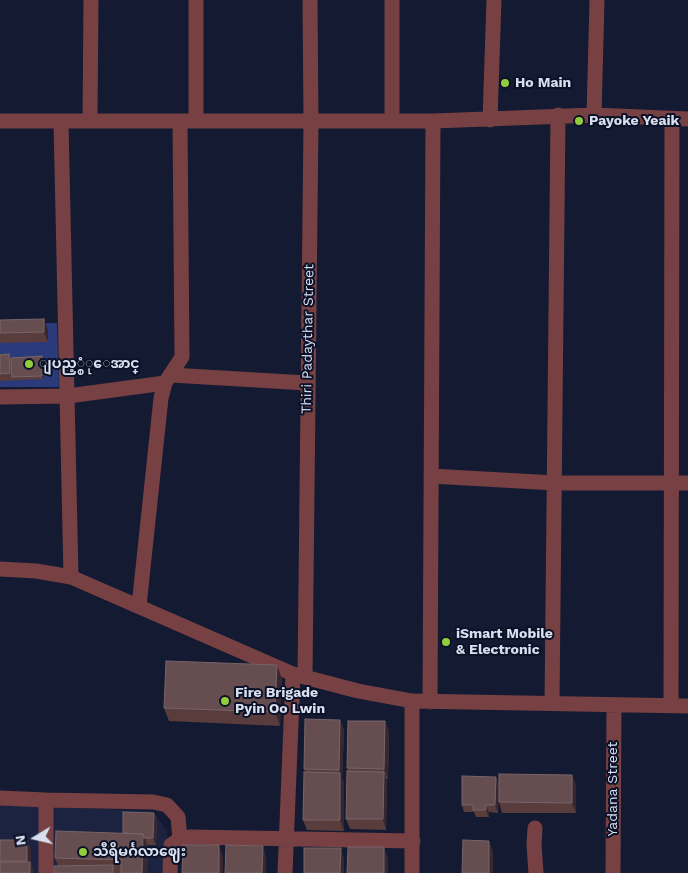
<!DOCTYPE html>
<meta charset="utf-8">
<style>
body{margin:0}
#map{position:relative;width:688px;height:873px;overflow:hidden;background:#131a32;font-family:"Work Sans",sans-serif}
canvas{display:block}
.north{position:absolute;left:10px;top:813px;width:50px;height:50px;-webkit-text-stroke:4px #0b1127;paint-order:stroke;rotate:261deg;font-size:14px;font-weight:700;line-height:20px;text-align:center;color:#d9dfef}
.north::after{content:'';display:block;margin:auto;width:18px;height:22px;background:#d9dfef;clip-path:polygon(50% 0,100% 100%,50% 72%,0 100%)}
</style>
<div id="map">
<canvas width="688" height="873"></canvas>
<div class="north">N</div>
</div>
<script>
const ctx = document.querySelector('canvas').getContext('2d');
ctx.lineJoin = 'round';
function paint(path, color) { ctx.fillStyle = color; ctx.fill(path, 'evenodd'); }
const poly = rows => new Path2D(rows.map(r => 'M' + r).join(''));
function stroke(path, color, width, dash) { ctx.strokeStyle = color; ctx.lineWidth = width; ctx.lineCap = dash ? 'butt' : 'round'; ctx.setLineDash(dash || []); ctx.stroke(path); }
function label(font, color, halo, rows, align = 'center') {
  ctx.font = font + ' "Work Sans","Noto Sans Myanmar",sans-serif'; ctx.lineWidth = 4; ctx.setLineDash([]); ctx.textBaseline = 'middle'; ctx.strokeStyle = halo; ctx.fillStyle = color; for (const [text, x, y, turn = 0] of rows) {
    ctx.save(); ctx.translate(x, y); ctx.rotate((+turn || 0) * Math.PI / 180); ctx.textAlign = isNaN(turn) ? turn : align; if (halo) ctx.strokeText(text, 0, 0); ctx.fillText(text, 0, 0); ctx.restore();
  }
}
paint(poly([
 [0,805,153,811,167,831,166,873,0,873]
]), '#1b2340');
paint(poly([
 [57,323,59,387,0,387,0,324]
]), '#2b3a7a');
stroke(poly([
 [196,0,196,120],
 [392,0,392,121],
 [594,115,597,0],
 [490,120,494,0],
 [0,121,433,121,594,115,688,119],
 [90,121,91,0],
 [61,122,71,577],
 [171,375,307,383],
 [0,397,68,396,165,383],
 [431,476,555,483,688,483],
 [0,569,36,571,71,577,293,674,358,691,412,701,688,706],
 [139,606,161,398,165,383,182,357,180,122],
 [305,677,311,121,310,0],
 [412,701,412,873],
 [430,702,433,121],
 [552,703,558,115],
 [671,705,672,119],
 [0,798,46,800,153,802,167,805,178,817,180,839],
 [535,828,534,845,536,873],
 [46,873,46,800],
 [170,873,171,845,180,839,191,837,413,841],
 [285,873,293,674],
 [613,873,614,705]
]), '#774042', 15);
paint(poly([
 [0,320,48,330,48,342,0,343,0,354,9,354,11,358,42,356,43,360,44,379,0,381],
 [282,679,280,726,169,721,164,708],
 [340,720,344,730,342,778,344,783,344,831,307,830,303,820,305,772,304,769],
 [385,721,389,732,388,779,386,779,387,782,386,830,350,829,346,819,348,771,347,768],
 [572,775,576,785,576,813,502,813,499,802,499,790,498,813,489,812,489,817,476,817,474,812,464,812,462,805,496,777,499,784],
 [154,813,157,820,156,845,147,845,148,847,147,873,54,873,58,866,55,858,123,833],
 [0,840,27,840,31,850,31,863,34,873,0,873]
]), '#593c3c');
paint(poly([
 [44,319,48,330,48,342,44,332],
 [42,356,43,360,44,379,42,376],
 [277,665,282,679,280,726,275,712],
 [340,720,344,730,342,778,344,783,344,831,340,820,340,775,339,770],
 [385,721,389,732,388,779,384,769],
 [384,772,387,782,386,830,383,819],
 [572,775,576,785,576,813,572,803],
 [496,777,499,784,498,813,495,805],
 [486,805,489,812,489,817,486,810],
 [154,813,157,820,156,845,153,838],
 [143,834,148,847,147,873,142,873],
 [27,840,31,850,31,863,34,873,30,873,30,870,27,861],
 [489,841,493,851,493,873,489,873],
 [219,845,223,856,223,873,219,873],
 [263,846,266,857,266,873,262,873],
 [384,847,388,858,388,873,384,873],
 [341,848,344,859,344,873,340,873]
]), '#372730');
const building = poly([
 [44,319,44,332,0,333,0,320,44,319],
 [9,354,10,373,0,374,0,355,9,354],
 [42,356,42,376,12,377,11,358,42,356],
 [166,661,277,665,275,712,164,708,166,661],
 [305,719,340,720,339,770,304,769,305,719],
 [348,721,385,721,384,769,347,768,348,721],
 [347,771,384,772,383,819,346,819,347,771],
 [304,772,340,773,340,820,303,820,304,772],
 [499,774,572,775,572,803,499,802,499,774],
 [462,776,496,777,495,805,486,805,486,810,473,810,473,805,462,805,462,776],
 [123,812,154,813,153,838,144,838,143,834,123,833,123,812],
 [56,831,143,834,142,873,121,873,121,860,55,858,56,831],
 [0,840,27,840,27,861,0,861,0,840],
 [463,840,489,841,489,873,462,873,463,840],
 [183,845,219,845,219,873,182,873,183,845],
 [226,845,263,846,262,873,225,873,226,845],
 [348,847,384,847,384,873,347,873,348,847],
 [304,848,341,848,340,873,304,873,304,848],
 [0,862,30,862,30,873,0,873,0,862],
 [113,865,113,873,54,873,54,866,113,865]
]);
paint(building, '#664e50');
stroke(building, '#786469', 1);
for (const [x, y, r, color] of [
 [505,83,5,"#92cd3e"],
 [579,121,5,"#92cd3e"],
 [29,364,5,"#92cd3e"],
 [446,642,5,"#92cd3e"],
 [225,701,5,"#92cd3e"],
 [83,852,5,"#92cd3e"]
]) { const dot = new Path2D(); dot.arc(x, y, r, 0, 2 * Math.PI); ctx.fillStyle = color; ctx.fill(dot); stroke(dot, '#0b1127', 2); }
label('bold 14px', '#d9dfef', '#0b1127', [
 ["Ho Main",515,83],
 ["Payoke Yeaik",589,121],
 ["ျပည့္စံုေအာင္",39,364],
 ["iSmart Mobile",456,634],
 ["& Electronic",456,650],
 ["Fire Brigade",235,693],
 ["Pyin Oo Lwin",235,709],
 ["သီရိမင်္ဂလာဈေး",93,852]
], 'left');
label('14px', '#d9dfef', '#0b1127', [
 ["Thiri Padaythar Street",308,339,-89],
 ["Yadana Street",613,789,-90]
]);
</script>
